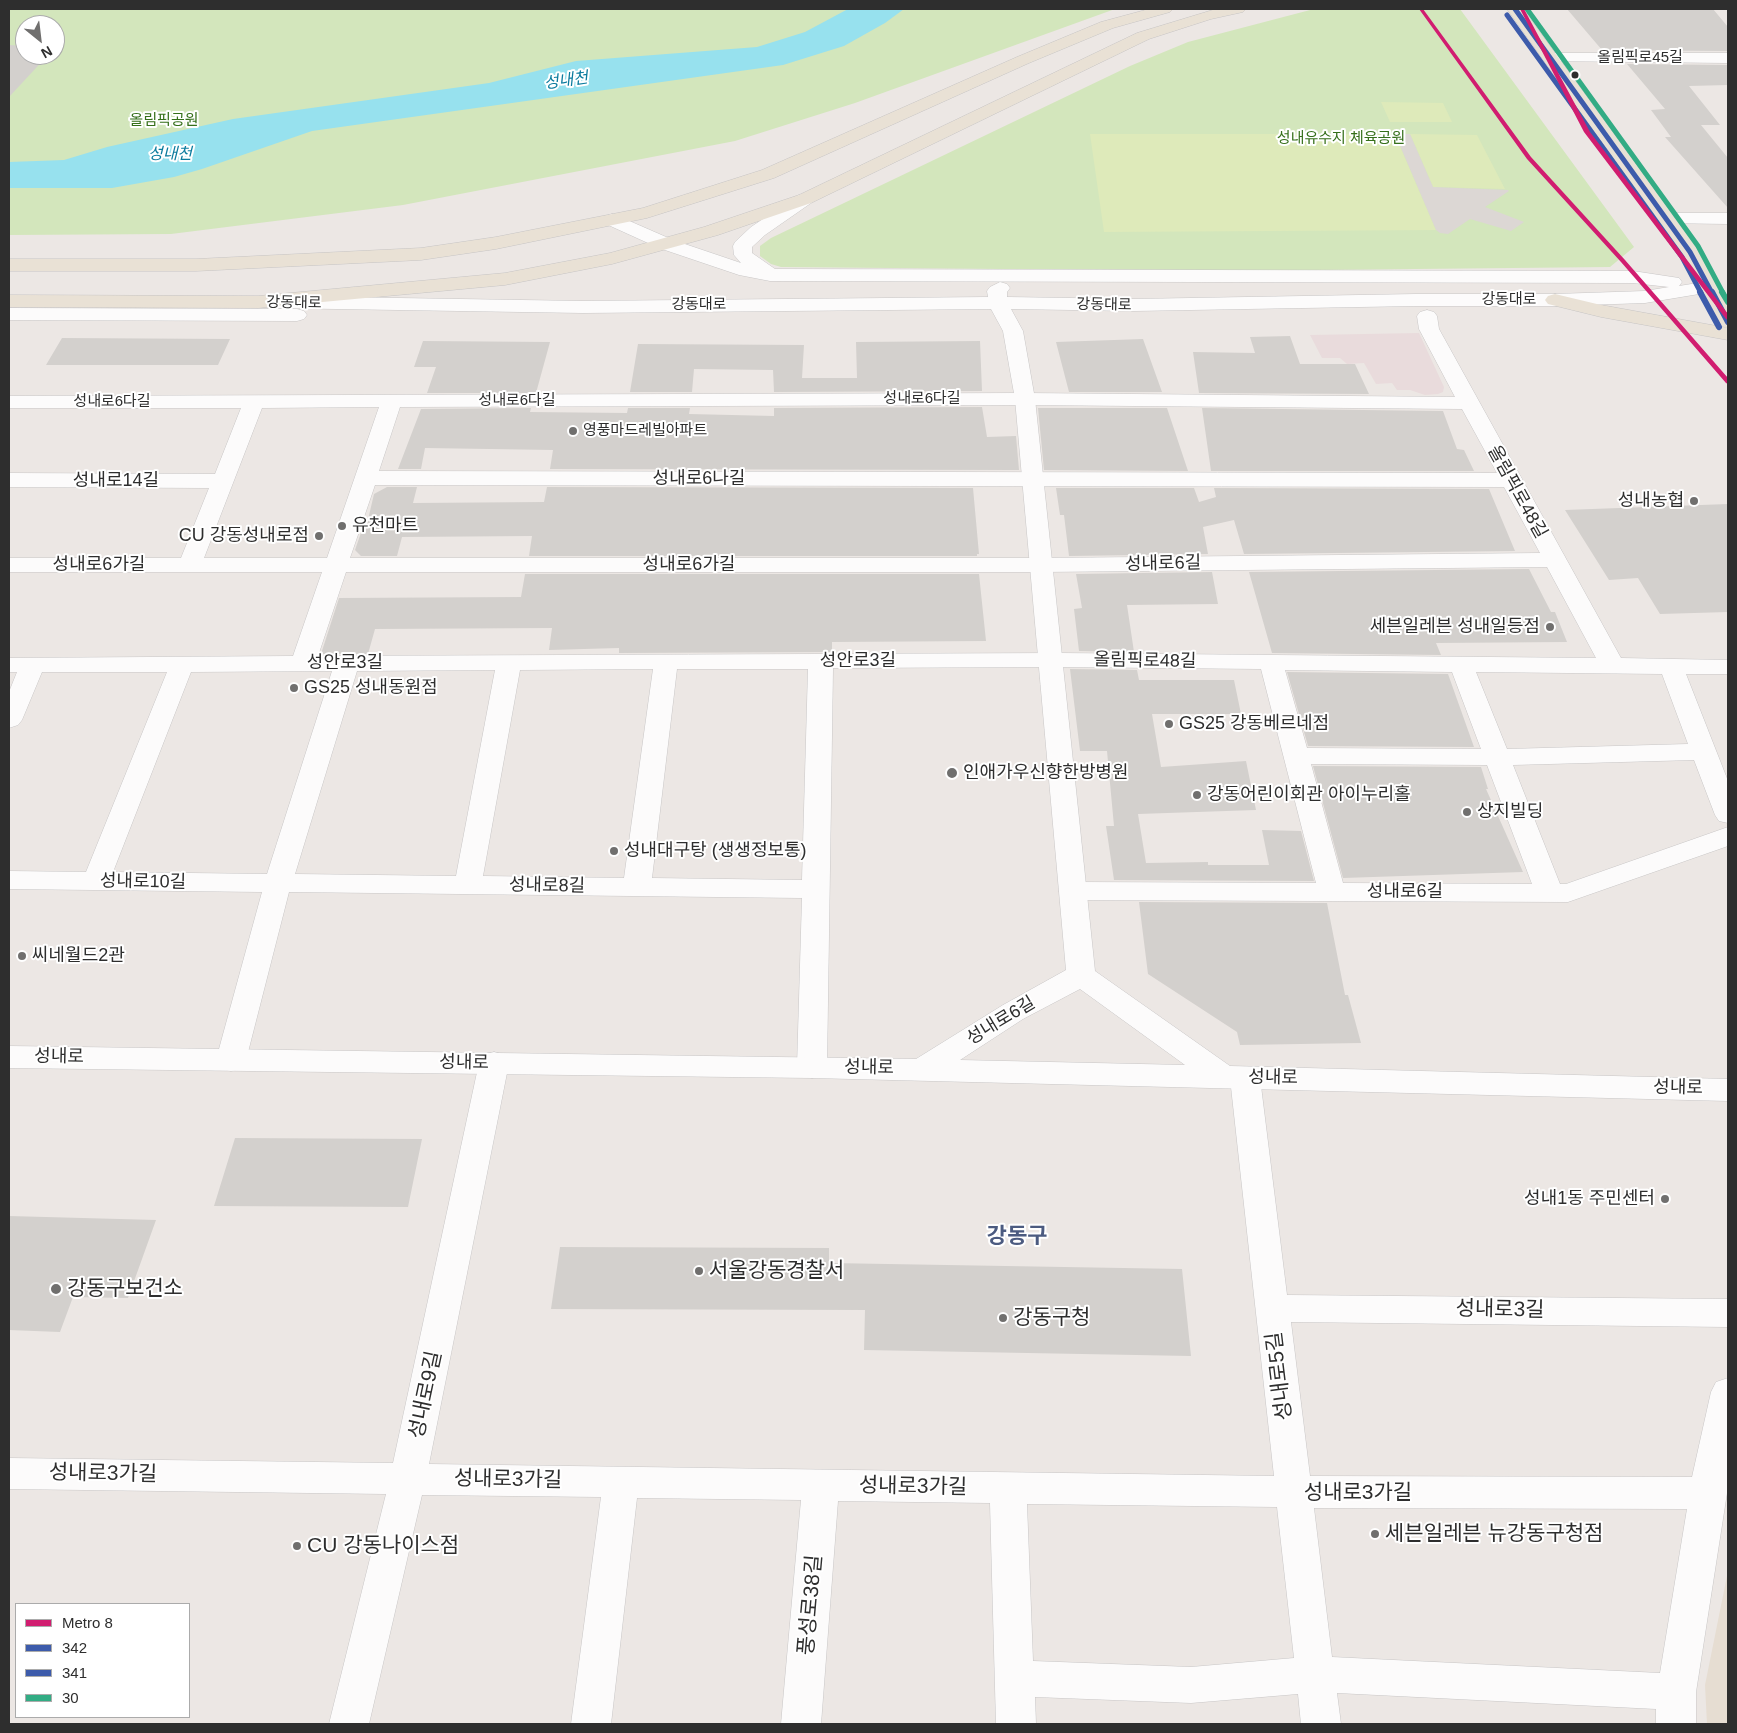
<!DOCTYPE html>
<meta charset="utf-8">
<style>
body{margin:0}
#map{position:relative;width:1737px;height:1733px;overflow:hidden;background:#ece7e4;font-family:Arial,sans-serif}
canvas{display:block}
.frame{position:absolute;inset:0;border:10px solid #2e2e2e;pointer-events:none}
.legend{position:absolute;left:15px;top:1603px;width:175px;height:115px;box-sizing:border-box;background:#fff;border:1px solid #ababab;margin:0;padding:6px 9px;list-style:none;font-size:15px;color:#2e2e2e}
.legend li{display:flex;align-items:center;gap:10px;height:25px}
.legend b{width:25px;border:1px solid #ababab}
.north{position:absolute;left:15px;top:15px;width:50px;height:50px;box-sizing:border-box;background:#fff;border:1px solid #ababab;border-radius:50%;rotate:151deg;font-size:14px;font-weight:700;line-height:20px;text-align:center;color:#2e2e2e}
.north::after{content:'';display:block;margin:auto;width:18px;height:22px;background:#706f6e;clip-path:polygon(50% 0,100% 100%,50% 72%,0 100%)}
</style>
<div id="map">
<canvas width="1737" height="1733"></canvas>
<div class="frame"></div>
<ul class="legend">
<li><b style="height:6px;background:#d11d70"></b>Metro 8</li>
<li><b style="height:6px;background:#3d5bab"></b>342</li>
<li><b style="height:6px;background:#3d5bab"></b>341</li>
<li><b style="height:6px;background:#32ac84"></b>30</li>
</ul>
<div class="north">N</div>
</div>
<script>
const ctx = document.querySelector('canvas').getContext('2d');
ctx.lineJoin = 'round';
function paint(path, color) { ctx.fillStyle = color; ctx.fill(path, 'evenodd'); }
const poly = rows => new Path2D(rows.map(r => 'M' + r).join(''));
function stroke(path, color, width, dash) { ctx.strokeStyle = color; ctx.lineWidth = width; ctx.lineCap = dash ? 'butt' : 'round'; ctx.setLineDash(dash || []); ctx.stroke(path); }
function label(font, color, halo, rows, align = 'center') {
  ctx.font = font + ' Arial,"Noto Sans KR",sans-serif'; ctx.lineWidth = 4; ctx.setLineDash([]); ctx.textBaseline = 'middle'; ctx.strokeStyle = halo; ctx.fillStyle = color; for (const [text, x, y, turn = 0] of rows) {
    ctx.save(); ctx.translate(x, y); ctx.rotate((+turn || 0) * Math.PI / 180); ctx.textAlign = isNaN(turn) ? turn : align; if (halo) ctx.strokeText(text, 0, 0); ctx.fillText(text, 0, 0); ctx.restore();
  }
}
paint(poly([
 [1728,1571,1728,1724,1707,1724,1705,1685]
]), '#e6ddd2');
paint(poly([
 [1419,333,1444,387,1443,392,1438,394,1425,395,1410,390,1397,390,1392,383,1376,384,1364,363,1347,364,1340,358,1322,358,1310,335]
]), '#e9dbdc');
paint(poly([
 [9,9,1115,9,855,103,735,141,403,205,171,234,9,235],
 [25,25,55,25,55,55,25,55],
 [1314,9,1460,9,1634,247,1610,267,1221,271,781,267,771,264,760,256,760,246,771,238,1130,66,1188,42]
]), '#d3e6bc');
paint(poly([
 [1381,102,1443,103,1452,122,1390,122],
 [1090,134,1395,134,1436,230,1104,232],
 [1410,134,1477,135,1505,189,1433,187]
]), '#deeaba');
paint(poly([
 [1395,134,1410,134,1433,187,1508,190,1509,191,1485,207,1524,222,1511,231,1470,219,1448,234,1440,233,1436,230]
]), '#dcd7d4');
paint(poly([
 [848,9,904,9,885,23,844,46,783,65,312,131,202,169,174,177,112,188,9,188,9,162,64,160,107,147,233,119,489,83,576,61,757,47,805,32]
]), '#97e1ee');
paint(poly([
 [1567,9,1713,9,1728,27,1728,51,1602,50],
 [9,45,25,46,25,55,48,55,9,97],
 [1627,64,1728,65,1728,85,1689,86,1720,125,1701,125,1728,158,1728,208,1665,137,1671,137,1651,110,1665,109],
 [1290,336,1300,364,1355,364,1369,394,1199,393,1193,352,1255,353,1250,337],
 [62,338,230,339,218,365,46,365],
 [1143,339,1162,392,1069,392,1056,342],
 [423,341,550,342,536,393,427,393,436,367,414,367],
 [980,341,982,391,774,392,773,370,694,369,692,392,630,392,638,344,804,345,802,378,857,378,856,342],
 [982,407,987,437,1016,436,1019,470,550,469,553,450,425,448,421,469,398,469,421,409,531,408,530,412,627,413,628,408,690,408,689,414,774,416,774,408],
 [1038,408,1167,408,1188,471,1044,470],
 [1202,408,1443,411,1457,449,1464,450,1474,471,1211,471],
 [387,487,417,487,413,503,544,502,547,487,973,488,979,554,977,554,977,556,529,556,532,536,402,537,397,556,361,556,355,550,364,524,367,524,374,494],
 [1056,488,1194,488,1199,502,1216,497,1214,488,1489,489,1515,551,1244,554,1234,520,1203,527,1208,554,1069,556,1064,515,1060,515],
 [1728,504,1728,612,1660,614,1638,578,1609,580,1565,510],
 [1529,569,1551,612,1555,612,1567,642,1436,643,1441,655,1272,653,1249,572],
 [1212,572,1218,604,1127,605,1134,652,1079,651,1074,609,1082,608,1076,574],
 [525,574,979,574,986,641,832,642,832,652,619,653,619,648,549,650,552,628,375,629,368,654,321,654,339,598,521,597],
 [1070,669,1137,670,1139,680,1234,680,1241,714,1152,714,1161,767,1246,761,1256,810,1138,814,1146,863,1208,862,1208,865,1269,865,1262,830,1301,831,1314,881,1114,880,1106,826,1114,826,1107,751,1080,751],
 [1287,672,1448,674,1474,747,1308,746],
 [1313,766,1481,767,1488,789,1486,789,1523,872,1343,878],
 [1139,902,1327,903,1345,995,1348,995,1361,1043,1240,1045,1237,1032,1148,974],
 [235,1138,422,1139,408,1207,214,1206],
 [9,1216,156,1220,128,1298,73,1297,60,1332,9,1330],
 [560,1247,829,1248,829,1263,1182,1269,1191,1356,864,1350,865,1310,551,1309]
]), '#d3d0cd');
const street = poly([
 [1551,53,1728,53,1728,63,1545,61,1543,58,1545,55,1551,53],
 [1665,213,1728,213,1728,224,1659,223,1656,219,1659,215,1665,213],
 [1427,310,1434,312,1437,316,1439,329,1621,658,1728,660,1728,674,1686,674,1728,781,1728,823,1719,821,1715,815,1694,760,1513,765,1560,884,1566,884,1728,827,1728,846,1568,902,1073,900,1063,898,1059,891,1063,884,1073,882,1316,883,1261,669,1059,667,833,668,827,1067,823,1075,812,1078,801,1075,797,1067,802,898,289,892,246,1060,242,1068,231,1071,220,1068,216,1060,262,892,9,889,9,871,86,872,167,672,42,672,22,720,18,725,9,728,9,692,17,672,9,672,9,658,293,656,322,572,9,572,9,558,181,558,209,488,9,487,9,473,215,474,241,408,9,408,9,396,1025,393,1455,397,1419,329,1417,316,1420,312,1427,310],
 [1025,405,1462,409,1497,473,379,471,400,407,1025,405],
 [379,407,327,558,204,558,262,408,379,407],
 [375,485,1504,487,1540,553,1041,558,350,558,375,485],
 [1547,567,1596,658,1059,653,318,656,346,572,1041,572,1547,567],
 [653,669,624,878,483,876,520,670,653,669],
 [677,669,808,669,802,880,652,878,677,669],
 [495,670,456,876,295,874,357,671,495,670],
 [1285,670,1452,672,1481,749,1307,748,1285,670],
 [332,671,267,874,113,872,191,672,332,671],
 [1476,672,1662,674,1688,744,1507,749,1476,672],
 [1311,764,1487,765,1532,884,1343,883,1311,764],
 [494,1052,505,1055,509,1063,429,1464,1274,1476,1230,1078,1234,1070,1245,1067,1256,1070,1260,1078,1287,1295,1728,1299,1728,1327,1291,1322,1310,1476,1692,1477,1711,1392,1716,1382,1728,1378,1727,1493,1696,1692,1696,1724,1656,1724,1656,1709,1337,1693,1341,1724,1301,1724,1298,1694,1191,1703,1035,1697,1036,1724,996,1724,990,1503,838,1501,821,1724,781,1724,801,1500,637,1498,611,1724,571,1724,601,1497,422,1495,369,1724,329,1724,386,1494,9,1489,9,1458,393,1463,479,1063,483,1055,494,1052],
 [1027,1504,1277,1507,1294,1658,1191,1667,1033,1661,1027,1504],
 [1314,1508,1687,1509,1660,1673,1332,1657,1314,1508]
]);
const secondary = poly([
 [805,194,811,195,814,199,811,203,765,235,752,247,752,253,775,269,1633,271,1679,278,1682,282,1679,286,1710,281,1717,283,1720,287,1717,291,1645,303,1555,306,1416,306,1134,311,1011,309,1023,331,1035,399,1095,971,1230,1066,1728,1079,1728,1101,812,1078,9,1068,9,1046,916,1059,1003,1005,1066,970,1015,399,1003,331,991,309,583,313,275,308,268,306,265,302,268,298,275,296,583,301,988,297,987,291,990,287,1000,282,1007,284,1010,288,1007,292,1007,297,1134,299,1416,294,1555,294,1645,291,1669,287,1633,283,770,281,739,275,659,248,606,224,603,220,606,216,612,214,618,216,673,240,741,263,734,255,733,246,735,242,751,227,799,195,805,194],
 [1080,989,1185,1065,960,1060,1023,1019,1080,989],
 [9,308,297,309,304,311,307,315,304,319,297,321,9,320,9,308]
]);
const primary = poly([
 [1149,9,1173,9,1170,12,1113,28,1029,63,774,178,647,218,496,249,421,260,196,271,9,271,9,259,196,259,421,248,496,237,643,208,762,170,1017,57,1101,22,1149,9],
 [1216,9,1246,9,1243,12,1211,19,1149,39,811,203,718,235,612,264,505,285,258,308,9,307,9,295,258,296,505,273,610,253,704,227,799,195,1137,33,1216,9],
 [1507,9,1523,9,1697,248,1728,304,1728,328,1721,326,1681,253,1507,9],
 [1555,294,1601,305,1728,328,1728,340,1601,317,1548,304,1545,300,1548,296,1555,294]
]);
stroke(street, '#c8c6c6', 1);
stroke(secondary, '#c8c6c6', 1);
stroke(primary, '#c6c4c4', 1);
paint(street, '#fcfbfb');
paint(secondary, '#fcfbfb');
paint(primary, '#e9e1d5');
stroke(poly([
 [1515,9,1690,252,1712,293]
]), '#3d5bab', 5);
stroke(poly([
 [1712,292,1728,322]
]), '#3d5bab', 6);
stroke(poly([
 [1507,15,1682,257,1701,293]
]), '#3d5bab', 5);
stroke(poly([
 [1700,292,1719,327]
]), '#3d5bab', 6);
stroke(poly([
 [1527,9,1698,246,1723,293]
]), '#32ac84', 5);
stroke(poly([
 [1722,292,1728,302]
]), '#32ac84', 6);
paint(poly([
 [1419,9,1423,9,1531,157,1625,260,1728,378,1728,384,1726,383,1621,262,1527,159,1419,9],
 [1520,9,1524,9,1590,132,1728,314,1728,320,1726,319,1584,132,1520,9]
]), '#d11d70');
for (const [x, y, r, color] of [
 [1575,75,4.5,"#2e2e2e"],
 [573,431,5,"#706f6e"],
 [1694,501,5,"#706f6e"],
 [342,526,5,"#706f6e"],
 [319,536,5,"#706f6e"],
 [1550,627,5,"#706f6e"],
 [294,688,5,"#706f6e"],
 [1169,724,5,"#706f6e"],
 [952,773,6,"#706f6e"],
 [1197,795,5,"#706f6e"],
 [1467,812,5,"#706f6e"],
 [614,851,5,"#706f6e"],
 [22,956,5,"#706f6e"],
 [1665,1199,5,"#706f6e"],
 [699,1271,5,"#706f6e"],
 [56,1289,6,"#706f6e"],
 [1003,1318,5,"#706f6e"],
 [1375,1534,5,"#706f6e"],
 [297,1546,5,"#706f6e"]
]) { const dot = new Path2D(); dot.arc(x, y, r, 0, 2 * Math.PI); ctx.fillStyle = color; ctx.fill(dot); stroke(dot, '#fff', 2); }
label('15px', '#2e2e2e', '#fff', [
 ["올림픽로45길",1640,58],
 ["강동대로",1509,300],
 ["강동대로",294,303,1],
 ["강동대로",699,305],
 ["강동대로",1104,305,1],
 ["성내로6다길",922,399],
 ["성내로6다길",517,401],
 ["성내로6다길",112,402]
]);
label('15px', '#356f1a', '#fff', [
 ["올림픽공원",164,121],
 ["성내유수지 체육공원",1341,139]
]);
label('15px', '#2e2e2e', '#fff', [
 ["영풍마드레빌아파트",583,431]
], 'left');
label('italic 16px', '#0b7b9e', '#fff', [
 ["성내천",566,81,-8],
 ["성내천",170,155]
]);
label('18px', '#2e2e2e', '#fff', [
 ["성내로6나길",699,479],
 ["성내로14길",116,481],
 ["올림픽로48길",1517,492,61],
 ["성내로6길",1163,564,-1],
 ["성내로6가길",99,565],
 ["성내로6가길",689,565],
 ["성안로3길",858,661],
 ["올림픽로48길",1145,661,1],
 ["성안로3길",345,663],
 ["성내로10길",143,882,1],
 ["성내로8길",547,886,1],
 ["성내로6길",1405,892],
 ["성내로6길",1001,1021,-31],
 ["성내로",59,1057,1],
 ["성내로",464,1063,1],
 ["성내로",869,1068,1],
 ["성내로",1273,1078,1],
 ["성내로",1678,1088,1]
]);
label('18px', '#2e2e2e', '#fff', [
 ["성내농협",1684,501,"right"],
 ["유천마트",352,526],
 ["CU 강동성내로점",309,536,"right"],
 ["세븐일레븐 성내일등점",1540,627,"right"],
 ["GS25 성내동원점",304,688],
 ["GS25 강동베르네점",1179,724],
 ["인애가우신향한방병원",963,773],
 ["강동어린이회관 아이누리홀",1207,795],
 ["상지빌딩",1477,812],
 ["성내대구탕 (생생정보통)",624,851],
 ["씨네월드2관",32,956],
 ["성내1동 주민센터",1655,1199,"right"]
], 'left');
label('21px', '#2e2e2e', '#fff', [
 ["서울강동경찰서",709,1271],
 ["강동구보건소",67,1289],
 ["강동구청",1013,1318],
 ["세븐일레븐 뉴강동구청점",1385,1534],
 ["CU 강동나이스점",307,1546]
], 'left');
label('21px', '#2e2e2e', '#fff', [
 ["성내로3길",1500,1310,1],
 ["성내로5길",1280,1376,-97],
 ["성내로9길",426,1395,-78],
 ["성내로3가길",103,1474,1],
 ["성내로3가길",508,1480,1],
 ["성내로3가길",913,1487,1],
 ["성내로3가길",1358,1493],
 ["풍성로38길",811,1605,-85]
]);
label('bold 22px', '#4c5b80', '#fff', [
 ["강동구",1017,1237]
]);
</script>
